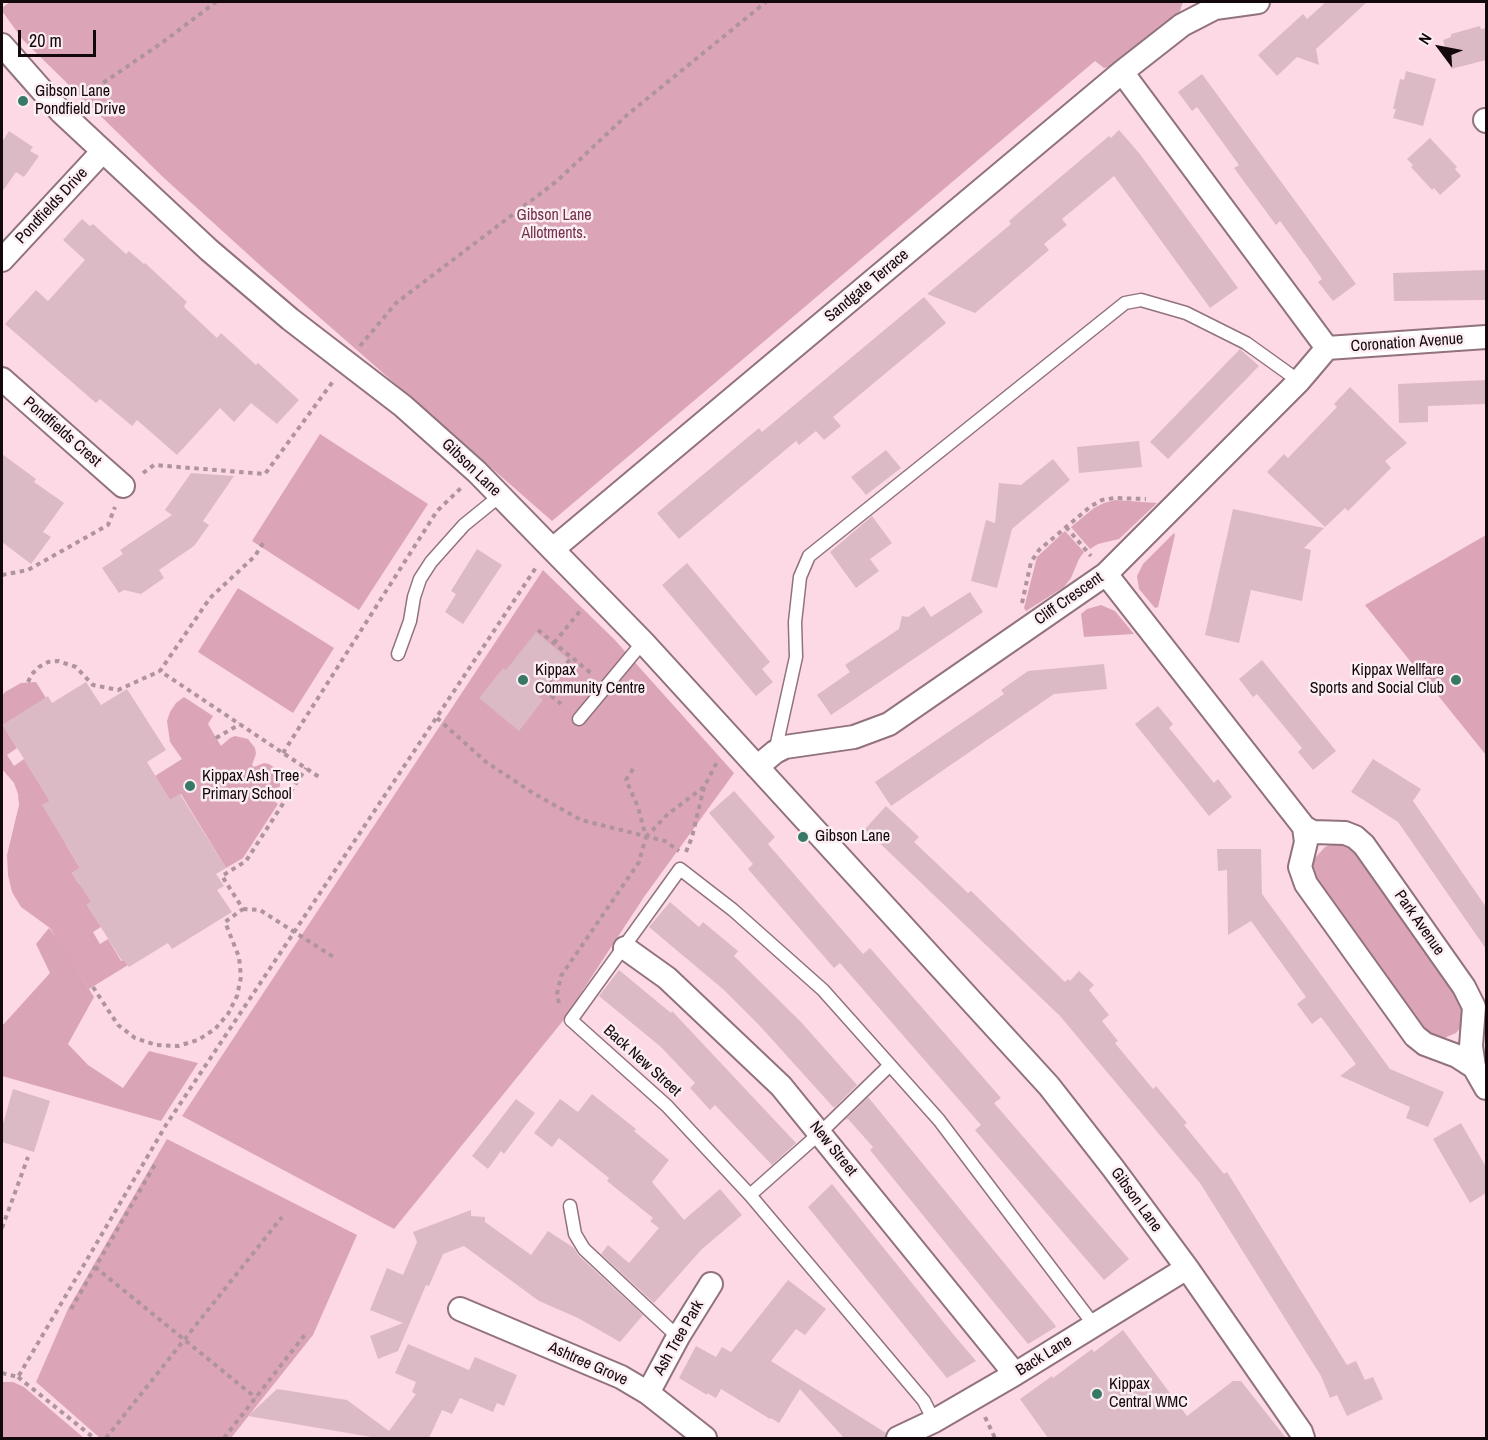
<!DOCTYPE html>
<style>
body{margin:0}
#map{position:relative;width:1488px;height:1440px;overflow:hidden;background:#fcd9e5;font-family:"Archivo Narrow",sans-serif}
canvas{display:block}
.frame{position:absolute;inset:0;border:3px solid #13080c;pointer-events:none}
.north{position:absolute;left:1410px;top:18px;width:60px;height:60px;-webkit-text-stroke:4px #fbedf1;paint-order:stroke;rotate:302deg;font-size:16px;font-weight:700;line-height:24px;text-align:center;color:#13080c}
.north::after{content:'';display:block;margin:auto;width:21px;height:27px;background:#13080c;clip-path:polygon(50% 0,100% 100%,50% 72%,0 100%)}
.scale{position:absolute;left:18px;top:30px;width:78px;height:27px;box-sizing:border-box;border:3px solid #13080c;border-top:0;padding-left:8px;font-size:18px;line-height:21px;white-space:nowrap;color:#13080c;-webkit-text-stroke:4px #fbedf1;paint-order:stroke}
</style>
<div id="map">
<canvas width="1488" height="1440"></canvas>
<div class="frame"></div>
<div class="north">N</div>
<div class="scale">20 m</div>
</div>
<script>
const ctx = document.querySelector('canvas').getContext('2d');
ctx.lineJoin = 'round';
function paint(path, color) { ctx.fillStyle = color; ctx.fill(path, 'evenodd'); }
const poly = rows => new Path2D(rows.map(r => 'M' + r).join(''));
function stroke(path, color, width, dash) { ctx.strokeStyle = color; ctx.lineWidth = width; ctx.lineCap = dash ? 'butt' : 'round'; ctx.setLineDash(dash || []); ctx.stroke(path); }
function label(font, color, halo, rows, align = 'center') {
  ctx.font = font + ' "Archivo Narrow",sans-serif'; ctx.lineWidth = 5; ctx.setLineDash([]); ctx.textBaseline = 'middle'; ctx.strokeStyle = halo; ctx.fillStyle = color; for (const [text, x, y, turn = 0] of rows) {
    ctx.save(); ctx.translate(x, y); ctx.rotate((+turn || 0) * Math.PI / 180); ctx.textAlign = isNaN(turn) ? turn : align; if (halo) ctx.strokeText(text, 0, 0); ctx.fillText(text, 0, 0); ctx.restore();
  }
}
paint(poly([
 [10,2,1183,2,1180,11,1173,19,1119,64,1104,68,1095,61,552,521,262,267,164,178,23,40,2,11,2,8],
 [320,434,428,504,359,610,252,541],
 [1115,500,1157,503,1119,539,1098,544,1090,549,1071,527,1094,508,1104,503],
 [1065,531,1084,552,1079,559,1071,578,1064,587,1026,611,1024,608,1037,557],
 [1174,533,1175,535,1158,607,1155,608,1139,589,1137,576,1143,564],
 [1486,535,1486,755,1365,605],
 [543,570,614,639,734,773,644,897,562,1022,394,1229,182,1116],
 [238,588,334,648,293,713,198,652],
 [1101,605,1115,611,1134,634,1084,637,1081,614,1087,609],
 [36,682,46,698,3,725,17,748,7,755,14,766,24,759,50,801,43,805,75,840,66,845,80,868,72,873,79,884,87,879,98,897,87,905,101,927,93,932,100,944,108,939,121,961,124,960,128,965,89,989,50,928,21,907,12,892,8,875,7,855,19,805,18,794,14,783,2,769,2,696,5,692,21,683],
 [184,697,213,716,208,724,221,746,230,738,235,736,248,739,255,748,256,754,252,765,254,767,264,763,269,764,278,770,280,775,280,786,271,799,278,804,243,858,226,868,181,794,170,800,155,776,182,759,170,742,167,721,170,712,176,703],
 [1332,844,1346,846,1353,850,1462,1005,1463,1020,1461,1027,1456,1033,1442,1039,1434,1038,1422,1029,1317,879,1313,865,1315,858,1325,847],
 [167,1139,357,1235,313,1335,231,1438,100,1438,36,1382,68,1309],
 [2,1382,13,1382,24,1387,84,1438,2,1438]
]), '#dba5b7');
paint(poly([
 [49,928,60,942,94,997,68,1044,88,1065,123,1088,149,1051,198,1063,161,1121,2,1076,2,1026,50,973,36,944]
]), '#daa4b7');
paint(poly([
 [1326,2,1367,2,1316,49,1319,65,1297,57,1277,76,1258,55,1303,14,1307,19],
 [1480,26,1481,29,1486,28,1486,60,1451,69,1443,40,1451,37,1451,34],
 [1406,71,1436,79,1423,126,1393,118,1396,109,1393,109,1400,79,1404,80],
 [1202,74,1356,284,1333,301,1318,282,1322,279,1308,259,1280,221,1276,225,1234,168,1239,165,1197,107,1192,111,1178,92],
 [1119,130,1139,153,1238,288,1210,308,1114,176,1062,219,1067,225,1044,244,1049,250,975,313,927,294,1011,224,1009,221,1025,207,1109,136,1111,138],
 [9,131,33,147,30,151,39,156,24,177,16,172,2,192,2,142],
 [1430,138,1457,167,1455,169,1461,176,1440,195,1434,188,1432,190,1411,167,1413,165,1407,159],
 [82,219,90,226,93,224,126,254,129,251,144,264,145,263,187,302,184,306,185,308,217,338,221,333,256,365,258,363,299,400,277,424,251,403,234,422,220,408,177,455,137,420,132,426,100,399,96,403,5,324,36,290,48,301,85,260,63,240],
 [1486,270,1486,300,1394,301,1393,273],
 [924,297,946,323,833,417,841,426,824,440,816,431,799,445,796,441,679,539,657,513,759,428,762,432],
 [1240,349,1259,366,1168,459,1150,442],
 [1486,380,1486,404,1428,406,1428,422,1399,423,1398,384],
 [1350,387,1407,443,1385,461,1391,468,1348,511,1345,508,1325,527,1267,472,1284,454,1288,458,1312,433,1337,407,1334,404],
 [1139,441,1142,467,1079,473,1077,447],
 [886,450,901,468,866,495,851,477],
 [2,454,36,479,34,482,64,503,43,532,51,537,31,564,2,542],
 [1053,459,1070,480,1012,529,997,588,971,581,986,520,995,523,999,483,1021,485],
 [191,473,234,476,203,521,209,525,194,546,159,570,164,578,141,594,124,590,119,593,102,568,123,554,120,550,172,515,165,510],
 [1233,509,1324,528,1304,548,1311,550,1302,601,1251,590,1239,643,1205,635],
 [872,516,892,543,870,559,879,571,856,588,830,552],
 [477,549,502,565,463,624,445,612,456,594,451,591],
 [687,563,770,662,762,669,773,682,756,696,662,585],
 [970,592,983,612,831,715,817,695,850,672,845,665,899,629,902,616,908,617,924,606,931,617],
 [536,632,568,659,538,696,543,700,519,731,479,698,503,668,506,670],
 [1262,660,1336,751,1313,770,1298,752,1302,748,1257,694,1253,697,1239,679],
 [1104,664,1107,689,1054,694,891,806,875,782,1004,694,1001,690,1028,671],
 [86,682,101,705,127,689,166,750,147,762,170,800,180,794,226,868,216,874,224,886,217,890,232,912,172,949,168,943,129,967,124,960,122,961,87,905,91,902,72,873,80,868,42,805,50,801,3,725,48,696,52,703],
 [1158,706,1173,724,1169,728,1214,783,1218,779,1232,797,1209,816,1135,724],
 [1373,759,1421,789,1413,801,1486,907,1486,949,1398,822,1351,792],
 [734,791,775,837,768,844,863,954,870,948,1001,1098,994,1103,1129,1259,1104,1280,975,1130,981,1125,840,963,834,968,748,869,753,864,709,813],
 [886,806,919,837,914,842,968,893,971,891,1065,982,1068,979,1070,981,1079,971,1094,985,1089,990,1109,1015,1102,1021,1118,1041,1115,1043,1153,1089,1156,1086,1187,1123,1184,1125,1224,1174,1227,1172,1347,1365,1356,1361,1365,1380,1373,1377,1383,1399,1347,1416,1337,1395,1330,1398,1321,1376,1200,1183,1060,1016,865,829],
 [1217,849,1261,849,1262,894,1390,1069,1444,1092,1428,1127,1406,1118,1410,1107,1340,1076,1356,1064,1321,1017,1312,1024,1297,1004,1306,997,1251,921,1228,935,1227,870,1218,871],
 [670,902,699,927,703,922,738,951,734,956,801,1022,857,1085,834,1108,759,1025,724,990,649,927],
 [619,970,671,1013,672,1011,796,1143,772,1165,715,1105,710,1110,690,1088,695,1083,661,1047,599,996],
 [13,1089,50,1101,34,1152,2,1142,2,1127],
 [592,1094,636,1129,634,1131,669,1160,652,1182,684,1220,720,1189,742,1215,701,1250,654,1303,601,1254,608,1245,629,1263,659,1228,650,1221,653,1218,607,1181,609,1178,559,1138,552,1147,534,1133,560,1099,578,1112],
 [868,1097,1055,1325,1056,1327,1028,1344,991,1299,870,1150,873,1147,848,1119,845,1120],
 [516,1099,535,1113,504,1154,501,1151,488,1169,472,1156],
 [1461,1123,1486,1167,1486,1193,1470,1203,1433,1139],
 [832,1184,953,1334,976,1361,947,1378,928,1355,808,1207],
 [471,1210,471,1216,485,1217,485,1222,531,1255,548,1231,574,1248,578,1255,643,1315,620,1342,578,1318,539,1301,464,1246,443,1254,429,1286,426,1285,398,1351,378,1359,370,1336,403,1323,370,1310,387,1268,403,1275,417,1242,413,1232],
 [788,1280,826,1309,805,1335,796,1329,771,1361,886,1433,885,1438,844,1438,800,1389,779,1423,771,1418,770,1419,721,1389,716,1398,707,1393,707,1395,679,1378,696,1346,716,1357,722,1347,731,1352],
 [1123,1330,1187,1416,1233,1381,1241,1381,1286,1438,1048,1438,1020,1399,1052,1376,1053,1378,1092,1349,1094,1352],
 [408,1344,469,1370,475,1357,517,1375,504,1406,497,1403,493,1412,460,1398,452,1414,442,1410,429,1438,377,1438,248,1416,277,1389,347,1400,389,1431,416,1394,412,1392,416,1382,395,1373]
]), '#dcbac5');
const service = poly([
 [398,654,410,621,414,597,420,579,431,562,464,525,501,495],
 [579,719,643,642],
 [775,752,796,657,795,622,800,577,809,556,1125,303,1141,300,1186,313,1246,343,1299,381],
 [750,1195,820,1133,890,1065],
 [570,1206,575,1234,584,1249,678,1337],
 [934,1421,924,1401,750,1195,667,1106,571,1020,680,869,733,910,823,990,939,1120,1094,1325]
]);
const minor = poly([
 [2,45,61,112,209,250,290,319,403,406,477,472,643,642,1049,1086,1113,1168,1187,1268,1301,1432,1303,1438],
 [1122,72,1327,348],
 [1485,120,1486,121],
 [2,260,103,151],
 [1327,348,1486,337],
 [2,379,123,486],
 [553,549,1122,72,1182,25,1215,8,1258,2],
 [1106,574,1304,827,1306,842,1300,867,1306,884,1415,1036,1425,1044,1457,1056,1474,1067],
 [757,767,775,752,785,747,854,737,889,724,1106,574,1299,381,1327,348],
 [1304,827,1313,832,1345,833,1355,837,1364,845,1464,987,1474,1007,1471,1046,1474,1067,1486,1088],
 [625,948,667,978,781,1086,1015,1374],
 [460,1309,621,1377,648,1393,705,1438],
 [648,1393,678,1337,711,1284],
 [898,1438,934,1421,1015,1374,1187,1268]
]);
stroke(service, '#91727d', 15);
stroke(minor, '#91727d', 26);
stroke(poly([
 [81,98,163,42,216,2],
 [360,346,396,303,557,181,627,115,766,2],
 [143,473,154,465,265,474,334,380],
 [1066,527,1091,556],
 [263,543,255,556,210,598,160,671,319,777],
 [2,575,28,570,108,525,115,507],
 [1022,603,1031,562,1039,550,1091,506,1102,500,1114,498,1146,499],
 [538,630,592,674],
 [554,643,580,611],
 [28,682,32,674,39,667,48,662,58,661,76,667,93,685,118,690,160,671],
 [544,690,561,704],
 [544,691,572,657],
 [437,718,486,762,533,793,581,820,665,841,679,851],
 [216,738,240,724],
 [283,753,437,511,461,488],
 [646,837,668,814,704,787],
 [686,852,692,837,704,787,718,760],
 [243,909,260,910,335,958],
 [93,987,118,1025,135,1038,156,1045,178,1046,198,1040,215,1029,228,1014,237,996,241,977,239,957,225,922,243,909,222,876,246,861,306,768],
 [559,1003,557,994,561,976,639,862,646,837,638,807,626,780,635,766],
 [2,1228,28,1157],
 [95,1267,256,1398],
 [71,1309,157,1161],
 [2,1373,18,1377,166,1125,537,566],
 [18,1377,94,1438],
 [985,1417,995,1438],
 [106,1438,282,1217],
 [224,1438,307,1332]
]), '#af949d', 4, [4.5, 4.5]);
stroke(service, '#fff', 12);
stroke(minor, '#fff', 22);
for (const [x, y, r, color] of [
 [23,101,6,"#387866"],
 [523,680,6,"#387866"],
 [1456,680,6,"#387866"],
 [190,786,6,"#387866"],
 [803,837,6,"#387866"],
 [1097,1394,6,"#387866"]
]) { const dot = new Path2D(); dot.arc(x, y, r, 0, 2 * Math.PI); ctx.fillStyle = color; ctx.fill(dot); stroke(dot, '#fbedf1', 2); }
label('16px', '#13080c', '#fbedf1', [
 ["Gibson Lane",35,92],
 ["Pondfield Drive",35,110],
 ["Kippax",535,671],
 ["Community Centre",535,689],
 ["Kippax Wellfare",1444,671,"right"],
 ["Sports and Social Club",1444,689,"right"],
 ["Kippax Ash Tree",202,777],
 ["Primary School",202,795],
 ["Gibson Lane",815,837],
 ["Kippax",1109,1385],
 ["Central WMC",1109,1403]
], 'left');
label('16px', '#13080c', '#fbedf1', [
 ["Pondfields Drive",52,206,-47],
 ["Sandgate Terrace",867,286,-40],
 ["Coronation Avenue",1407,343,-4],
 ["Pondfields Crest",62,432,41],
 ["Gibson Lane",471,468,44],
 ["Cliff Crescent",1069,599,-35],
 ["Park Avenue",1419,923,55],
 ["Back New Street",642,1061,42],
 ["New Street",833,1149,51],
 ["Gibson Lane",1136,1200,54],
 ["Ash Tree Park",679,1338,-60],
 ["Back Lane",1044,1356,-32],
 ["Ashtree Grove",588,1364,24]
]);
label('16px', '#73314d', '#fbedf1', [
 ["Gibson Lane",554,216],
 ["Allotments.",554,234]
]);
</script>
